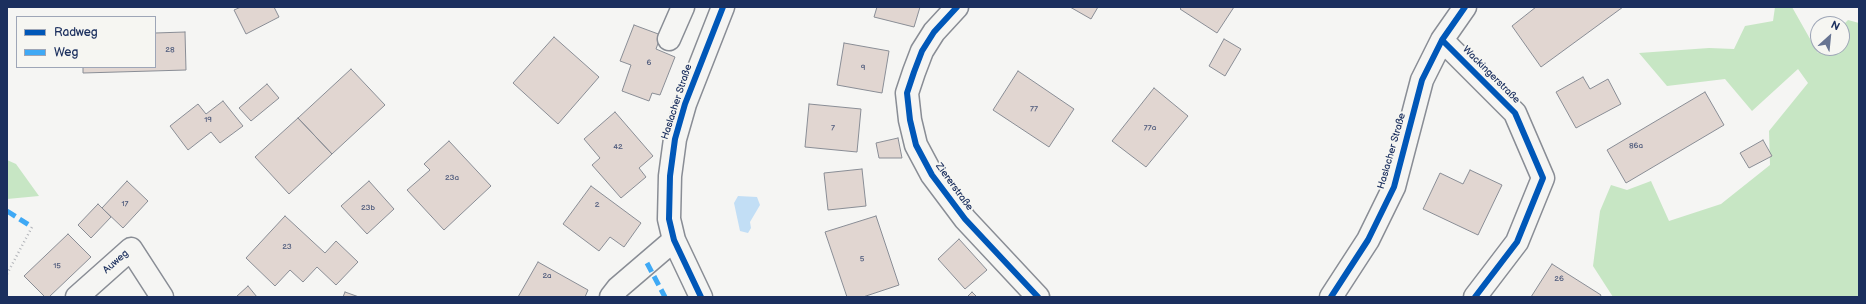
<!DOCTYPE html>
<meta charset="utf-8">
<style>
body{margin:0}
#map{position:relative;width:1866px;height:304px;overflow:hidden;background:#f5f5f3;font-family:"Balsamiq Sans",sans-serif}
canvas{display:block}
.frame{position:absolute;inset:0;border:8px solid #1b2f5e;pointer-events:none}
.legend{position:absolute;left:16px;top:16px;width:140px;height:52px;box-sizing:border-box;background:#f6f6f2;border:1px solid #9ea6b7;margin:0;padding:5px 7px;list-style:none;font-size:12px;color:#1b2f5e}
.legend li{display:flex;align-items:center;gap:8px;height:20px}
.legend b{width:20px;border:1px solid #9ea6b7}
.north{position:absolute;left:1810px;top:16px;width:40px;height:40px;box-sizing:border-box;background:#f6f6f2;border:1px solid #9ea6b7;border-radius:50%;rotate:27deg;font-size:11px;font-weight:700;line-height:16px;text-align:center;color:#1b2f5e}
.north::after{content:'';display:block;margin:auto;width:14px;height:18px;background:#677492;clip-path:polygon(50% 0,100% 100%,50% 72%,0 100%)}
</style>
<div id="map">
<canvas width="1866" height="304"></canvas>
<div class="frame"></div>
<ul class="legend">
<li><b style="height:5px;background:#0057b8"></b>Radweg</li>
<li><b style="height:5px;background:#3fa9f5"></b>Weg</li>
</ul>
<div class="north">N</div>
</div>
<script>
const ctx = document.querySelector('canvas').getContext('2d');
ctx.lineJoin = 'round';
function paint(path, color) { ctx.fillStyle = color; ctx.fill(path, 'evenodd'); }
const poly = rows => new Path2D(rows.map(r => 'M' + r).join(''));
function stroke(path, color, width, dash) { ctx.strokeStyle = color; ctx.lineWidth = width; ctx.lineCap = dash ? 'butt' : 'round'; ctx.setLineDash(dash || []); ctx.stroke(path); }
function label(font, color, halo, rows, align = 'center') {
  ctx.font = font + ' "Balsamiq Sans",sans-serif'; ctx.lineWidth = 4; ctx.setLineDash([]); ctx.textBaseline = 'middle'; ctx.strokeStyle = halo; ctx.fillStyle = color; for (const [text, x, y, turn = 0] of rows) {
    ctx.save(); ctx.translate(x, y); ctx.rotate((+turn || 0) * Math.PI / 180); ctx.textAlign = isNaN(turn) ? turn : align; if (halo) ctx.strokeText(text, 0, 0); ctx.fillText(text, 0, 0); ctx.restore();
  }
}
paint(poly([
 [1775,7,1792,7,1818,53,1823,48,1842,48,1842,26,1848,20,1859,23,1859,266,1858,268,1859,297,1613,297,1593,266,1600,211,1611,185,1627,190,1651,181,1669,221,1721,204,1770,165,1769,131,1808,83,1798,69,1752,111,1725,79,1667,86,1639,53,1709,48,1734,49,1745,26,1773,21],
 [7,160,16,164,39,196,7,199]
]), '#c7e6c4');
paint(poly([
 [738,196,757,197,760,205,750,222,751,228,748,233,740,231,734,203]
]), '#c2def5');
const building = poly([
 [241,7,274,7,279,17,246,34,234,10,241,7],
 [877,7,920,7,914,27,874,17,877,7],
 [1070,7,1098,7,1091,19,1070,7],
 [1182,7,1234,7,1217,33,1180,9,1182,7],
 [1536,7,1623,7,1541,67,1512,26,1536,7],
 [634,25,661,35,656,49,675,57,660,95,652,93,649,101,622,91,631,65,620,61,634,25],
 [185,32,186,70,83,73,83,67,155,67,155,33,185,32],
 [554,37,599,77,558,124,513,83,554,37],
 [1224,39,1241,49,1225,76,1209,66,1224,39],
 [844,43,889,51,882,93,837,85,844,43],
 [351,69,385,105,332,154,298,118,351,69],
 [1018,71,1074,109,1049,147,993,110,1018,71],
 [1583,77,1590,89,1608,79,1621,104,1576,128,1556,92,1583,77],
 [267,84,279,98,251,121,239,108,267,84],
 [1154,88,1188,116,1146,167,1112,141,1154,88],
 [1705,92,1724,125,1626,183,1607,150,1705,92],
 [223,101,243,126,220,143,211,132,188,150,170,126,198,104,206,114,223,101],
 [809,104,861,109,857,152,805,147,809,104],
 [615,112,653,156,639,168,646,177,621,198,592,165,600,158,584,139,615,112],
 [298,118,332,154,289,194,255,157,298,118],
 [898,138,902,158,879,158,876,143,898,138],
 [1763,140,1772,156,1749,168,1740,153,1763,140],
 [449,141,491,186,444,230,407,190,430,170,424,164,449,141],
 [862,169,866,206,828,210,824,173,862,169],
 [1470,170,1502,185,1478,235,1423,209,1440,173,1463,184,1470,170],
 [127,181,148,201,123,228,102,208,127,181],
 [369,181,394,209,367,234,341,206,369,181],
 [591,186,641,223,624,247,610,237,599,251,563,224,591,186],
 [98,204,111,217,91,238,78,225,98,204],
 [285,216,325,253,336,241,358,262,336,285,317,267,303,282,290,270,275,286,246,258,285,216],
 [876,216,899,285,863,297,847,297,825,232,876,216],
 [68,234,91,257,49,297,45,297,24,276,68,234],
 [959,239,987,270,965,289,938,259,959,239],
 [538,262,588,290,585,297,518,297,538,262],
 [1552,264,1601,295,1600,297,1531,297,1552,264],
 [248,286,257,297,236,297,248,286],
 [345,292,359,297,343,297,345,292],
 [972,292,977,297,967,297,972,292]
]);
paint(building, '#e1d6d1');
stroke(building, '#898d95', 1);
const minor = poly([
 [957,7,934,32,922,51,914,72,907,93,910,120,916,145,932,175,965,219,1038,297],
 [669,39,683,7],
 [1442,40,1515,113,1543,178,1517,242,1475,297],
 [77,297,131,249,162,297],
 [611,297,618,288,674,240],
 [701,297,674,240,669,219,670,176,675,139,685,104,723,7],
 [1331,297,1368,240,1394,187,1422,80,1442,40,1465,7]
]);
stroke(minor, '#898d95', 25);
stroke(poly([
 [7,274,32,227]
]), '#b2b4b9', 2.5, [1, 3]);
stroke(minor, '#f5f5f3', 22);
stroke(poly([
 [7,211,32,227],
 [647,263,665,297]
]), '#3fa9f5', 5, [10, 5]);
stroke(poly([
 [957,7,934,32,922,51,914,72,907,93,910,120,916,145,932,175,965,219,1038,297],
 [1442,40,1515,113,1543,178,1517,242,1475,297],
 [701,297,674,240,669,219,670,176,675,139,685,104,723,7],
 [1331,297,1368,240,1394,187,1422,80,1442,40,1465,7]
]), '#0057b8', 6);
label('8px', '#4c597b', null, [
 ["28",170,50],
 ["6",649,63],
 ["9",863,68],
 ["77",1034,109],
 ["19",208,120],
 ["7",833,128],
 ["77a",1150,128],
 ["86a",1636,146],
 ["42",618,147],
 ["23a",452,178],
 ["17",125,204],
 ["2",597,205],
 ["23b",368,208],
 ["23",287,247],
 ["5",862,259],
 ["15",57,266],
 ["2a",547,276],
 ["26",1559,279]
]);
label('10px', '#1b2f5e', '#f6f6f2', [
 ["Wackingerstraße",1491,75,45],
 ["Haslacher Straße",677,102,-72],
 ["Haslacher Straße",1392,151,-74],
 ["Ziererstraße",954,187,54],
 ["Auweg",116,262,-41]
]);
</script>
